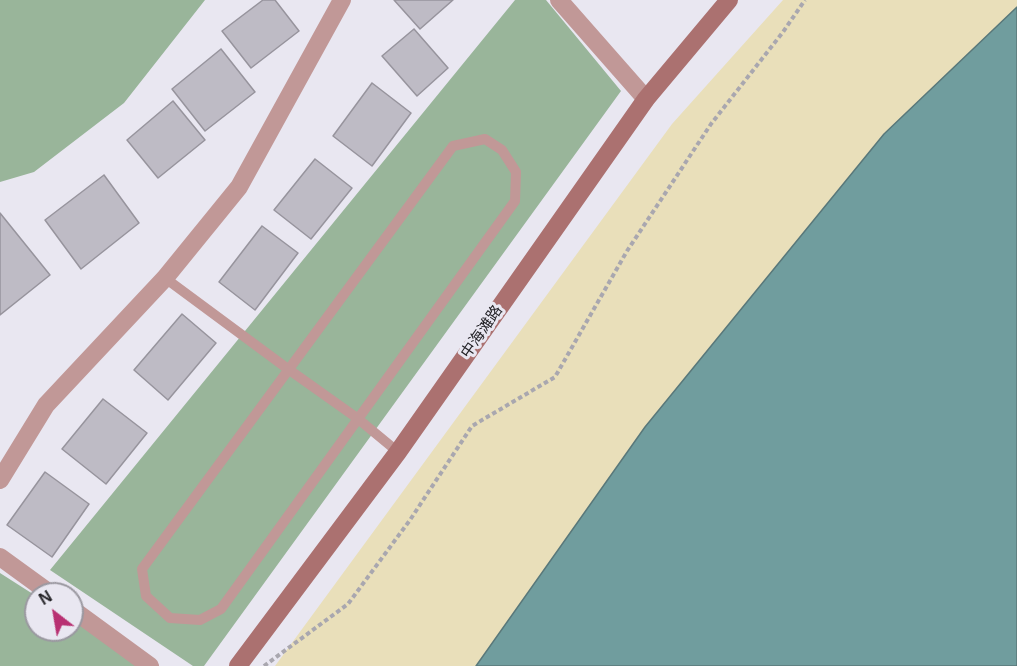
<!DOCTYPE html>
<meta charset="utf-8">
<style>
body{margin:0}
#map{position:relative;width:1017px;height:666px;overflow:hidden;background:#e9e7f1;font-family:Arial,sans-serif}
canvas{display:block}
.north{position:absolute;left:24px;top:582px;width:60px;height:60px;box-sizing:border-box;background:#e9e7f1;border:2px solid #9a98a0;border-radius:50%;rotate:329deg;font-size:16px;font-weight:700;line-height:24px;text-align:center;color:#232226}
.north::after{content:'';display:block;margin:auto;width:21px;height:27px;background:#b83172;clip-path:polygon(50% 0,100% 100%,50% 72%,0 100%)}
</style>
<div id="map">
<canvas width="1017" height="666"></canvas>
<div class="north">N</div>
</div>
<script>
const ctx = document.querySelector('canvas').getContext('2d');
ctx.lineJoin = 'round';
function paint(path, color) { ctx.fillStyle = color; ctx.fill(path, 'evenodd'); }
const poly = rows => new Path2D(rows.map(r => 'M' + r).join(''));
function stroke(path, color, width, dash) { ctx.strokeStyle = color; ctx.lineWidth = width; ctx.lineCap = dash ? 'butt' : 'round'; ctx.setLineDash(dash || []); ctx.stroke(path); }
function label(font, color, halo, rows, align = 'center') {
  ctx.font = font + ' Arial,"Noto Sans SC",sans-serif'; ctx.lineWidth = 6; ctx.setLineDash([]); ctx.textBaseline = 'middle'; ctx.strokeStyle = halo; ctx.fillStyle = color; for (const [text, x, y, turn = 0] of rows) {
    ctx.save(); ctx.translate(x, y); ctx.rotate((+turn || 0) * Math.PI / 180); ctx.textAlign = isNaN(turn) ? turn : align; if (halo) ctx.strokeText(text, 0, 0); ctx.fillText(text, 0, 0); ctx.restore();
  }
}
paint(poly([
 [0,0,205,0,124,103,34,172,0,182],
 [515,0,546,0,621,91,204,666,193,666,50,570],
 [0,573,36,596,36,630,72,630,72,619,145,666,0,666]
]), '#99b59a');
paint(poly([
 [783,0,1017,0,1017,7,884,134,645,427,476,666,275,666,672,124]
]), '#e9dfba');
const water = poly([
 [1017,7,1017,666,476,666,645,427,884,134,1017,7]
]);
paint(water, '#709d9e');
stroke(water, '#59787a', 1.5);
const building = poly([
 [263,0,275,0,299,31,251,68,222,31,263,0],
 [394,0,453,0,420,29,394,0],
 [414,29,448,68,417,96,382,56,414,29],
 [221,49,255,92,205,131,172,89,221,49],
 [372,83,411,113,372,166,333,136,372,83],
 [173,101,205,140,158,178,127,140,173,101],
 [315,159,352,188,311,239,274,210,315,159],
 [104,175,139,223,81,269,45,220,104,175],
 [0,213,50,275,0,315,0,213],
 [262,226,298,253,255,310,219,282,262,226],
 [182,314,216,343,168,400,134,370,182,314],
 [103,399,147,433,106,484,62,449,103,399],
 [45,472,89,504,52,557,7,525,45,472]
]);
paint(building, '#bebbc5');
stroke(building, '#97949d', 1.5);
stroke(poly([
 [264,666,348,604,410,520,472,426,555,377,627,251,711,124,783,32,805,0]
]), '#a9a7af', 4, [4.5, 3]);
stroke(poly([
 [485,139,502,150,516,172,515,201,221,609,200,620,170,618,146,596,142,569,453,146,485,139],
 [165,278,288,369,357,418,398,452]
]), '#c19897', 10);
stroke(poly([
 [559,0,646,99],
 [0,480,46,405,165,278,239,187,342,0],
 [0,557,51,594],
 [72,609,150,666]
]), '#c19897', 18);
stroke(poly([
 [238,666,398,452,646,99,729,0]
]), '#ab7170', 18);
label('15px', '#232226', '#e9e7f1', [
 ["中海滩路",482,332,-55]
]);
</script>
